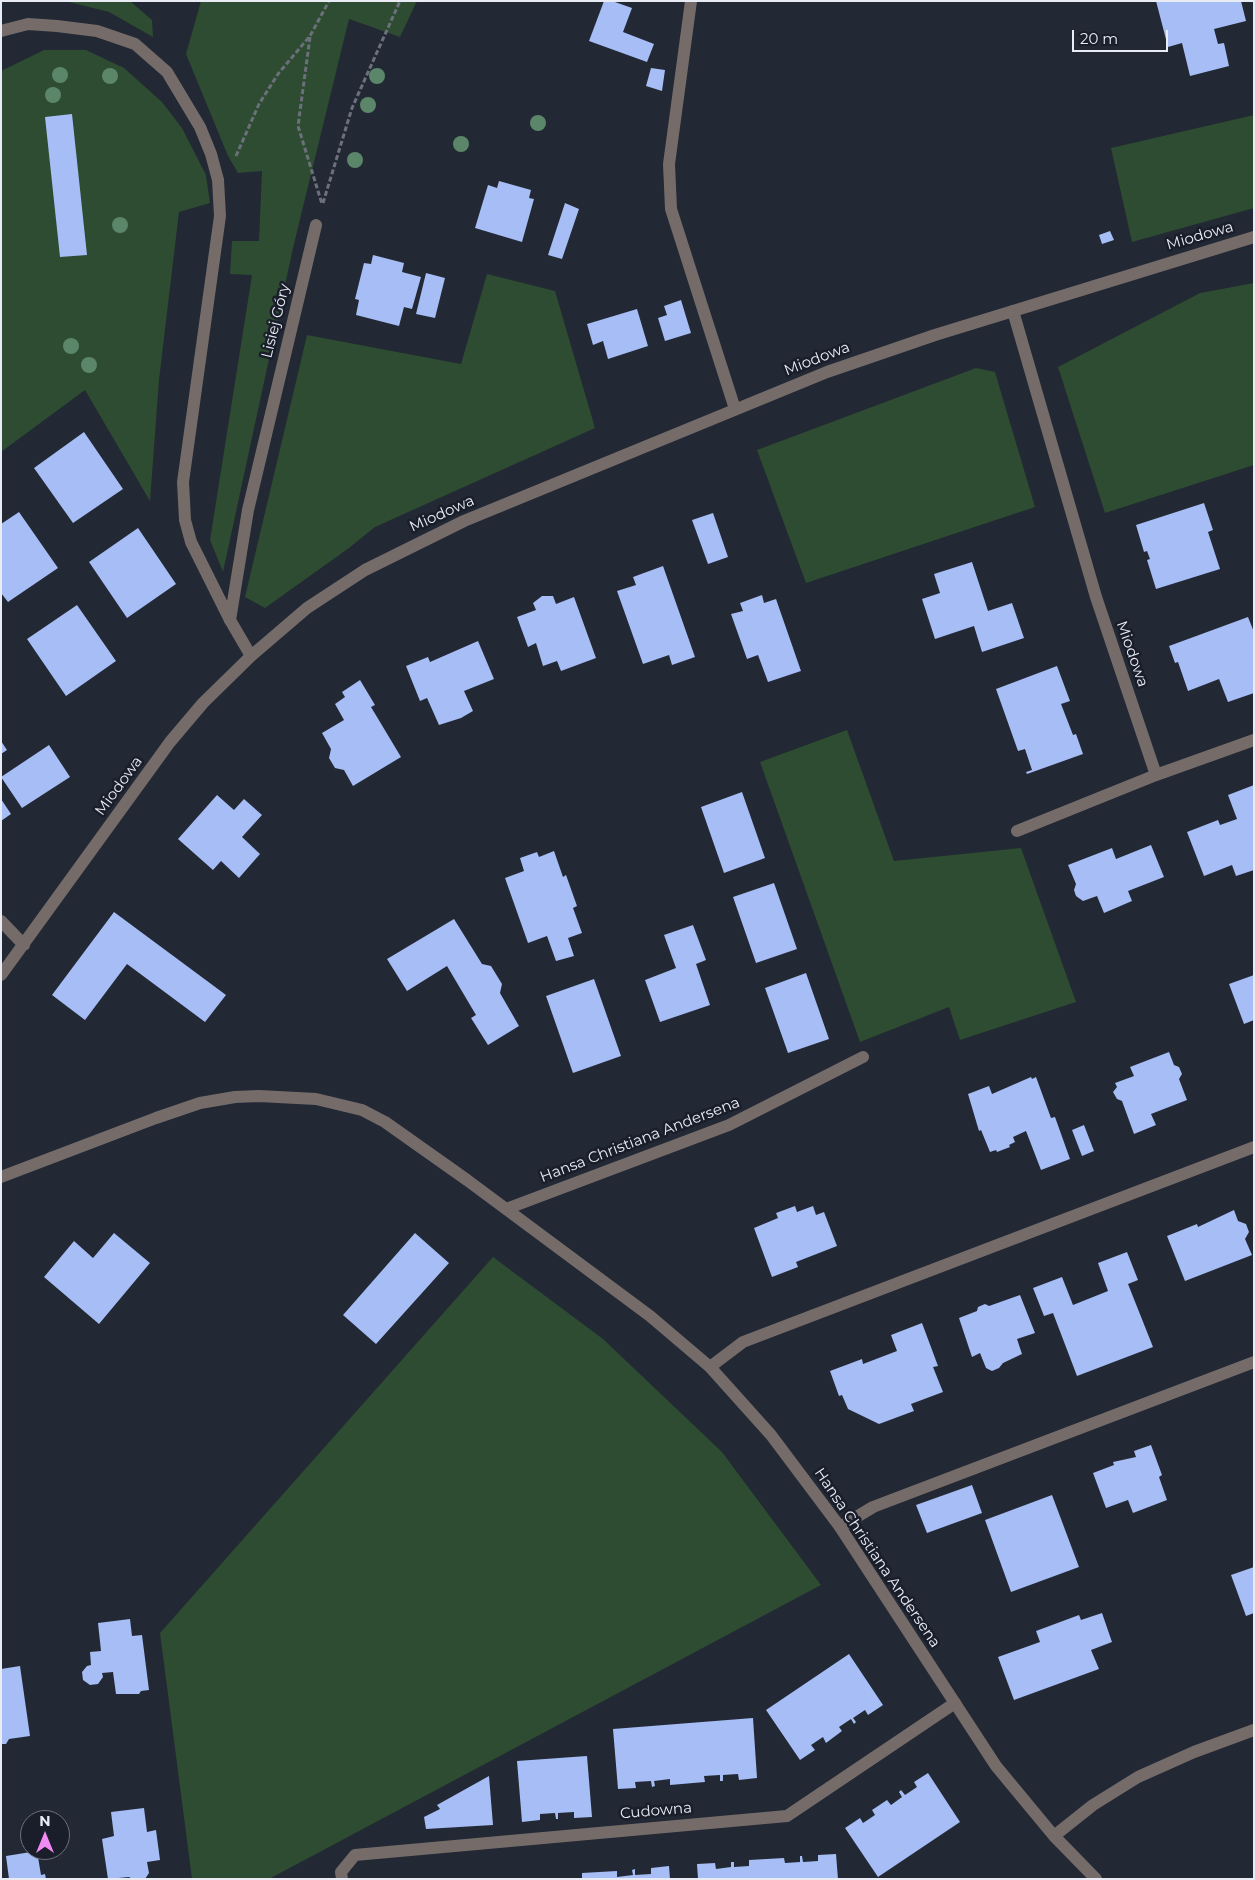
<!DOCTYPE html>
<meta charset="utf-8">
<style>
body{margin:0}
#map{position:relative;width:1255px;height:1880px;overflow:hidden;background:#222834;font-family:Montserrat,sans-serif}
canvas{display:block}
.frame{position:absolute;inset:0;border:2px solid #e9ecf5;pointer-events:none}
.north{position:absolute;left:20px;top:1810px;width:50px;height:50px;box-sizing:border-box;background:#191e2a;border:1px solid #6c707b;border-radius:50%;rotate:0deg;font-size:14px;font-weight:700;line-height:20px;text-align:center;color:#e9ecf5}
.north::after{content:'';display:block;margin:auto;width:18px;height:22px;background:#f28af3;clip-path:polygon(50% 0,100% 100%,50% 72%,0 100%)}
.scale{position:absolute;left:1072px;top:30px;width:96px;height:22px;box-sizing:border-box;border:2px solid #e9ecf5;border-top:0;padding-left:6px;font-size:15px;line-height:18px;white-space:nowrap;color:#e9ecf5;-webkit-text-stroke:4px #191e2a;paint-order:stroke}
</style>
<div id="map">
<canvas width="1255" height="1880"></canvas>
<div class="frame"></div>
<div class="north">N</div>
<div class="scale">20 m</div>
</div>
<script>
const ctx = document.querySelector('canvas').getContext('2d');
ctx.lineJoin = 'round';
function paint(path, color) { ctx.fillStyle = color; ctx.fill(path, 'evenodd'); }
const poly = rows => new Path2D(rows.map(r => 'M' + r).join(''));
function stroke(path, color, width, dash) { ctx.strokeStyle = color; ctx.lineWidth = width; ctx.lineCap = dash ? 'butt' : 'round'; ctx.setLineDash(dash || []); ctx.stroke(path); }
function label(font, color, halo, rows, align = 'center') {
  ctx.font = font + ' Montserrat,sans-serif'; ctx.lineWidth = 5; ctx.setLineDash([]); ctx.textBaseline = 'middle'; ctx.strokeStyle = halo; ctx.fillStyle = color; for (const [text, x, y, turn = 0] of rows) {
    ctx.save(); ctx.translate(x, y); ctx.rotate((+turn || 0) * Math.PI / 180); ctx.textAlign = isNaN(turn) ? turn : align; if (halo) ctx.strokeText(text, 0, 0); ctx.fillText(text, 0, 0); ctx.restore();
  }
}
paint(poly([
 [65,1,130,1,152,20,153,37,109,12],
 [201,1,417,1,400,37,349,19,293,248,223,572,210,540,252,275,230,274,232,241,259,241,262,171,238,173,228,156,186,54],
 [44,50,86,50,124,68,162,102,182,128,206,175,210,203,179,212,159,380,150,501,85,390,1,452,1,71],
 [1254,115,1254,208,1132,242,1111,148],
 [487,274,555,291,595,428,375,527,349,548,265,608,245,597,307,335,461,364],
 [1254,283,1254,465,1105,513,1058,367,1200,293],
 [976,368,995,372,1035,507,806,583,757,450],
 [847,730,894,861,1021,848,1076,1002,960,1040,949,1007,860,1042,760,762],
 [493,1257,603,1339,722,1452,821,1585,269,1879,192,1879,160,1633]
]), '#2d4c31');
paint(poly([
 [604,1,612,1,632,8,623,32,654,44,647,62,589,41],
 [1156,1,1241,1,1246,21,1214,29,1218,44,1224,43,1229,66,1190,76,1182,43,1168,47],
 [651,68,665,70,662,91,646,86],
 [72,114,87,255,60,257,45,117],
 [499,181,531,190,529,198,534,199,522,242,475,228,488,185,497,188],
 [565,203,579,209,562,259,548,255],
 [1110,231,1114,240,1102,244,1099,235],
 [373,255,404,263,402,272,421,277,412,309,404,307,399,326,356,315,359,300,355,299,364,263,371,264],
 [426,273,445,278,435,318,416,314],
 [681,300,691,333,665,341,658,318,667,315,664,306],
 [637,309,648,346,608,359,603,341,593,345,587,324],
 [84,432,123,489,73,523,34,468],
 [1204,503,1213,530,1208,532,1220,569,1156,589,1147,560,1150,559,1147,551,1144,552,1136,525],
 [19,512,58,568,8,602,1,593,1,524],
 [713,513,728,557,708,564,692,520],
 [138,528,176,584,127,618,89,562],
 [972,562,988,611,1012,603,1024,638,982,652,974,626,935,639,922,599,940,593,934,574],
 [663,566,695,657,672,665,669,655,643,664,617,591,636,585,633,577],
 [762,595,764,603,776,599,801,671,768,682,758,655,747,659,731,614,743,611,740,603],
 [542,596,553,596,556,604,574,597,596,658,561,671,557,661,543,666,536,643,528,647,517,617,536,610,533,603],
 [77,605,116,661,66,696,27,639],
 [1248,617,1254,632,1254,693,1228,702,1219,679,1188,691,1178,662,1175,663,1169,646],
 [478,641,494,679,464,691,473,711,461,718,439,725,427,698,420,701,406,666,428,657,430,662],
 [1057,666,1070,701,1061,704,1073,735,1076,734,1083,754,1027,774,1026,772,1032,770,1025,749,1018,751,996,689],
 [360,680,375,705,371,707,401,757,353,786,344,770,335,768,329,758,331,749,322,733,344,720,335,704,345,697,342,692],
 [1,741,7,750,1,754],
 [49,745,70,777,22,808,1,777],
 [1254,785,1254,870,1236,876,1232,865,1204,876,1187,832,1218,820,1220,825,1237,819,1228,795],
 [742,792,765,858,724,873,701,807],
 [217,795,234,810,244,799,262,815,242,837,260,854,239,878,221,861,213,870,178,839],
 [1,799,11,814,1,821],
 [1151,845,1164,877,1128,891,1132,901,1104,913,1097,896,1083,901,1076,896,1074,890,1076,884,1068,865,1112,848,1116,859],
 [554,851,563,877,566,875,577,906,573,908,582,933,568,938,574,956,556,961,547,936,528,943,505,878,524,871,520,858,537,852,539,857],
 [774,883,797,949,756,963,733,897],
 [114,912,226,995,205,1022,127,964,85,1020,52,995],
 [454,919,482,964,491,966,502,984,500,993,519,1026,488,1045,471,1018,476,1015,447,966,407,991,387,959],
 [693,925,706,960,696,964,710,1005,660,1022,645,980,676,968,664,935],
 [806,973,829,1039,788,1053,765,988],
 [1254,975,1254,1020,1244,1024,1229,984],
 [594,979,621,1056,573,1073,546,996],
 [1169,1052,1174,1065,1179,1067,1182,1074,1179,1079,1187,1100,1151,1114,1156,1125,1134,1134,1122,1101,1117,1099,1113,1092,1117,1087,1115,1083,1134,1076,1130,1067],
 [1031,1077,1032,1079,1036,1077,1051,1118,1055,1117,1070,1159,1041,1170,1026,1131,1013,1137,1015,1142,1009,1145,1010,1147,997,1152,996,1150,990,1152,981,1130,979,1131,968,1094,989,1086,992,1094],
 [1084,1125,1094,1151,1082,1156,1072,1130],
 [795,1206,797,1212,813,1206,816,1215,824,1212,837,1246,796,1262,798,1267,772,1277,754,1228,778,1218,776,1213],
 [1234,1210,1238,1221,1246,1224,1249,1232,1245,1239,1252,1255,1185,1281,1167,1236,1197,1224,1198,1227],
 [114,1233,150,1263,99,1324,44,1277,74,1241,93,1258],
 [415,1233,449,1263,376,1344,343,1315],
 [1127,1252,1138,1280,1128,1284,1153,1347,1077,1376,1053,1313,1044,1316,1033,1288,1062,1277,1073,1305,1108,1291,1098,1263],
 [1020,1295,1035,1333,1017,1339,1022,1354,1003,1363,999,1368,992,1371,986,1368,980,1353,972,1357,959,1318,977,1311,978,1307,985,1304,989,1306],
 [922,1323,938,1366,933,1367,943,1392,911,1404,914,1411,879,1424,848,1409,842,1395,839,1396,830,1371,862,1359,863,1364,897,1351,891,1335],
 [1151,1445,1162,1475,1159,1477,1167,1500,1133,1513,1128,1500,1106,1508,1093,1473,1114,1465,1113,1462,1136,1457,1134,1451],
 [972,1485,982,1513,927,1533,916,1505],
 [1052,1495,1079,1567,1011,1592,985,1520],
 [1254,1567,1254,1613,1246,1616,1231,1575],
 [1102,1613,1112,1642,1091,1650,1099,1669,1014,1700,998,1657,1040,1642,1036,1631,1079,1615,1081,1620],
 [130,1619,132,1636,142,1635,149,1690,141,1691,139,1694,116,1694,113,1672,102,1673,103,1677,98,1684,90,1685,83,1680,82,1672,87,1666,91,1665,90,1652,101,1651,98,1623],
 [849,1654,883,1705,868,1715,865,1710,853,1718,856,1722,854,1724,851,1719,839,1727,842,1731,826,1743,823,1737,811,1745,815,1750,800,1760,766,1710],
 [20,1666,30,1736,9,1739,6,1744,1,1744,1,1669],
 [753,1718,757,1778,739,1780,738,1774,723,1775,723,1781,720,1781,720,1775,704,1776,705,1782,670,1785,670,1779,654,1781,655,1786,652,1787,651,1781,635,1782,636,1788,618,1789,613,1729],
 [587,1756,592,1817,574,1818,574,1812,558,1813,558,1819,556,1819,555,1813,540,1814,540,1820,522,1822,517,1761],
 [928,1773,960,1822,878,1877,845,1828,860,1818,863,1823,875,1815,872,1810,887,1800,891,1805,902,1797,899,1792,901,1790,905,1795,917,1787,914,1782],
 [489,1776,493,1825,426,1829,424,1817,440,1809,437,1805],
 [144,1808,147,1832,156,1830,160,1860,147,1862,149,1873,145,1879,132,1879,129,1877,108,1879,102,1839,114,1836,111,1812],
 [37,1851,41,1875,45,1874,46,1879,9,1879,6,1856],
 [836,1854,838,1879,698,1879,697,1864,715,1863,716,1869,731,1867,731,1862,734,1862,734,1867,749,1866,749,1860,784,1858,785,1863,800,1862,800,1856,802,1856,803,1862,818,1861,818,1855],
 [669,1866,670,1879,582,1879,582,1873,617,1871,617,1877,633,1875,632,1870,635,1869,635,1875,651,1874,651,1868]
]), '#a6bdf5');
stroke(poly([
 [310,37,298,126,322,204],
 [236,156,259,104,278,74,310,36,329,1],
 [323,203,352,108,400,1]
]), '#6b707b', 3, [5, 2.5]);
stroke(poly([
 [691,1,669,164,671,209,735,409],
 [1,31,28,24,57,26,97,31,135,44,167,72,200,127,211,154,218,180,220,216,183,482,185,520,191,542,230,620],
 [1013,311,1096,597,1156,775],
 [1017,831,1156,775,1254,740],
 [710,1367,743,1342,1254,1147],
 [840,1527,873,1507,1254,1362],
 [342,1879,341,1872,355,1855,787,1816,955,1703]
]), '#756c6a', 12);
stroke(poly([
 [251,656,230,620,248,510,316,225],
 [1,921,24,945],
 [1,975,170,742,203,703,251,656,307,608,365,570,464,521,827,372,935,335,1254,237],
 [1,1177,156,1118,200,1103,235,1097,259,1096,316,1099,362,1110,385,1122,467,1180,650,1316,710,1367,771,1435,840,1527,996,1766,1054,1836,1096,1879],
 [506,1209,729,1125,863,1057],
 [1054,1836,1093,1805,1138,1777,1194,1752,1254,1730]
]), '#756c6a', 12);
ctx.fillStyle = '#5c8669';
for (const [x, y] of [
 [60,75],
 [110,76],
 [377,76],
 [53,95],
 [368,105],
 [538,123],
 [461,144],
 [355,160],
 [120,225],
 [71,346],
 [89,365]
]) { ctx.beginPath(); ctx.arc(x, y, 8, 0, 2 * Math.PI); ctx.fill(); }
label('15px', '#e9ecf5', '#191e2a', [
 ["Miodowa",1200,236,-16],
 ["Lisiej Góry",276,321,-76],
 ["Miodowa",817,359,-21],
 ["Miodowa",442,514,-24],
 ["Miodowa",1132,654,71],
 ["Miodowa",119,786,-54],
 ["Hansa Christiana Andersena",640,1140,-21],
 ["Hansa Christiana Andersena",877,1558,56],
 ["Cudowna",656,1811,-5]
]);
</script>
